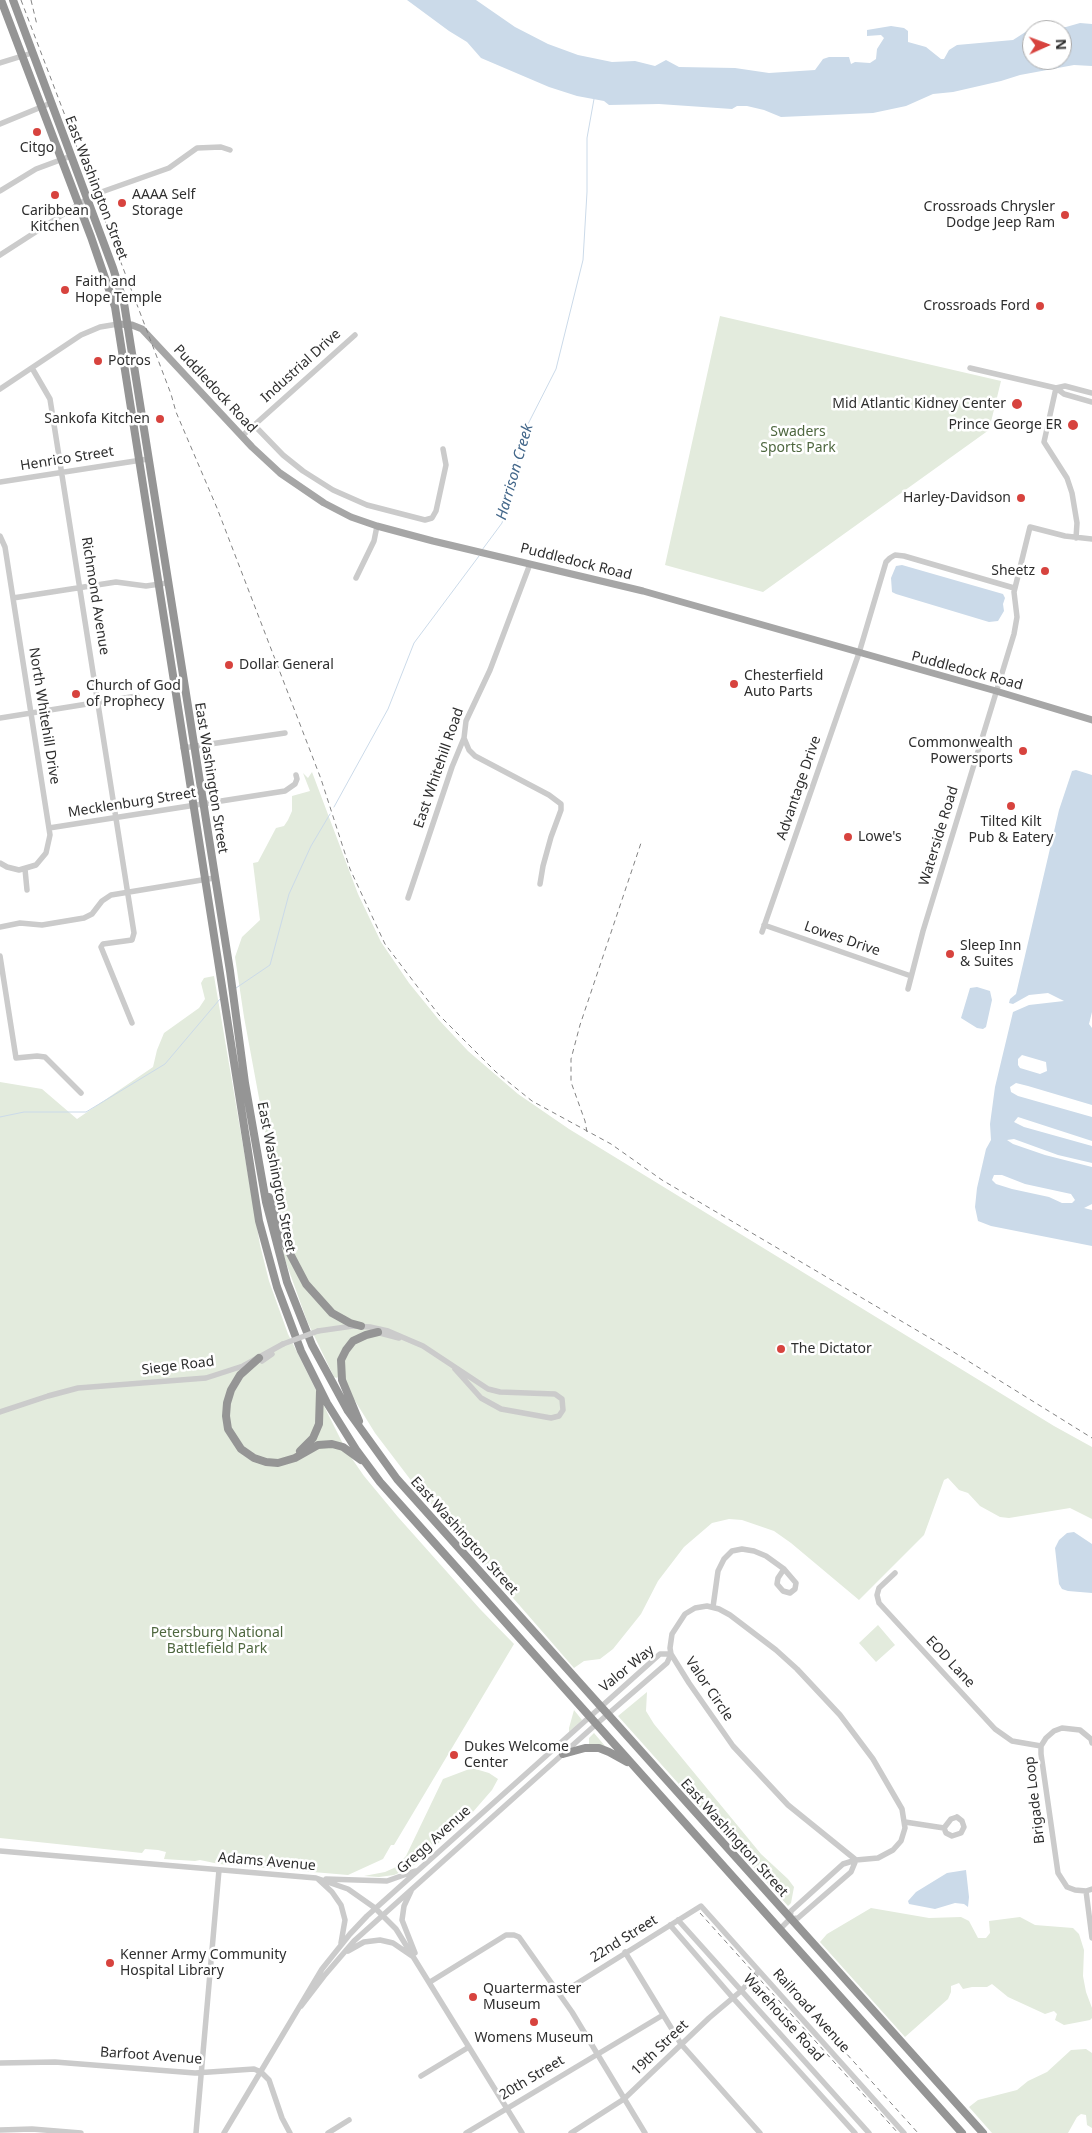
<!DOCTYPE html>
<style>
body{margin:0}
#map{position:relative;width:1092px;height:2133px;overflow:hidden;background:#fff;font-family:"Noto Sans",sans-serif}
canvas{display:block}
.north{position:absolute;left:1022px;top:20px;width:50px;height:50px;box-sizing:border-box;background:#fff;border:1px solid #ababab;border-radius:50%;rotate:88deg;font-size:14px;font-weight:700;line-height:20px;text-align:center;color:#2e2e2e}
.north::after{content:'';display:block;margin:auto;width:18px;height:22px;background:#d7433e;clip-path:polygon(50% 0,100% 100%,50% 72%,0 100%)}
</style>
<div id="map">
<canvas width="1092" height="2133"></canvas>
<div class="north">N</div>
</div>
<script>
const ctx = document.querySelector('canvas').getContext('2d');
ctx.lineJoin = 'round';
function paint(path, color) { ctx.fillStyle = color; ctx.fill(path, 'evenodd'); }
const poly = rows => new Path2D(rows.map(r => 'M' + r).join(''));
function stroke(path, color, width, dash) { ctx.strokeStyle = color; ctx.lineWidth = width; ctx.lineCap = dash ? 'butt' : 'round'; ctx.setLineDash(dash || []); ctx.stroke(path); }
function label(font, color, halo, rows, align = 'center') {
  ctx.font = font + ' "Noto Sans",sans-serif'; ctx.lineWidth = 5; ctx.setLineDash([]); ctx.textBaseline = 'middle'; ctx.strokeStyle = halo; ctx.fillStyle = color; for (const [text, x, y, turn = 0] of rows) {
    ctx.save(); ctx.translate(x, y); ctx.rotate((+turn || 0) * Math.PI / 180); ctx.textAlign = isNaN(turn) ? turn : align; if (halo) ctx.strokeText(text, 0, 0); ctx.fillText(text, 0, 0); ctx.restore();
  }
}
paint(poly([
 [720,316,1001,381,989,430,763,592,665,565],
 [312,772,358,894,381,942,409,983,439,1020,468,1051,518,1094,569,1129,1054,1426,1092,1447,1092,1519,1070,1508,1009,1518,1000,1517,980,1506,968,1493,959,1490,948,1478,944,1480,924,1535,859,1600,791,1543,774,1531,742,1520,729,1519,712,1523,684,1547,658,1581,641,1614,613,1649,600,1659,584,1661,574,1668,413,1483,375,1433,339,1375,337,1378,334,1377,307,1321,279,1243,284,1233,244,1017,235,957,242,937,260,920,253,863,258,862,276,828,284,826,288,820,292,811,292,796,310,791,303,773,308,778],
 [214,976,260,1245,269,1281,288,1334,346,1450,364,1476,398,1517,480,1609,514,1644,394,1845,391,1845,383,1859,348,1875,219,1864,200,1860,195,1861,164,1859,166,1852,158,1850,145,1849,142,1853,0,1838,0,1082,42,1089,77,1119,153,1067,157,1050,164,1033,199,1008,205,999,201,983,204,978],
 [878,1625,895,1645,876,1662,859,1643],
 [647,1692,646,1711,654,1724,761,1854,788,1879,794,1887,791,1903,788,1906,618,1716],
 [574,1710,582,1720,569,1732,569,1728],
 [594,1733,605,1746,589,1744,589,1738],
 [472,1768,489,1773,498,1779,492,1790,472,1813,411,1868,394,1875,379,1877,364,1876,385,1872,396,1867,406,1856,443,1779],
 [871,1908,929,1918,961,1917,969,1921,978,1938,986,1938,990,1933,989,1921,1020,1917,1035,1925,1073,1928,1079,1934,1084,1950,1083,1976,1086,1992,1092,2008,1092,2018,1090,2020,1064,2025,1055,2020,1057,2014,1054,2011,1045,2014,1008,1997,992,1984,987,1987,972,1987,963,1989,959,1983,951,1986,951,1992,948,1999,905,2037,820,1942,827,1934],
 [1086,2049,1092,2053,1092,2128,1087,2125,1086,2115,1081,2114,1077,2117,1068,2133,992,2133,969,2107,978,2100,1017,2090,1028,2081,1047,2072,1071,2050]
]), '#e3ebdd');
paint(poly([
 [407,0,476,0,515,27,548,44,578,55,612,62,635,61,655,66,666,60,679,67,735,68,769,73,815,70,823,59,829,57,849,57,851,64,855,62,870,63,876,59,877,49,884,38,881,35,867,36,867,30,891,26,904,28,908,31,908,42,926,47,941,59,944,59,949,50,957,45,1013,40,1027,31,1066,27,1080,23,1092,24,1092,66,1074,65,1020,75,1001,81,953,92,933,94,906,106,873,113,781,117,764,110,747,106,737,106,732,109,659,104,609,105,604,101,577,96,549,87,481,58,467,42,449,31],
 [1032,30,1062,30,1062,60,1032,60],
 [902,565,1003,594,1005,598,1003,604,1004,611,998,621,989,622,896,594,892,592,891,578,896,566],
 [1076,770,1092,775,1092,1012,1089,1024,1092,1028,1092,1105,1028,1086,1016,1083,1010,1087,1011,1092,1018,1096,1092,1117,1092,1141,1018,1117,1014,1122,1024,1127,1092,1146,1092,1163,1058,1155,1014,1139,1007,1140,1013,1144,1045,1155,1092,1167,1092,1204,1084,1208,1092,1210,1092,1246,991,1226,978,1221,975,1207,977,1188,986,1149,991,1140,990,1124,995,1087,1013,1012,1029,1005,1064,1001,1048,993,1029,995,1013,1004,1009,1003,1010,999,1016,994,1020,977,1059,810,1072,771],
 [1022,1055,1046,1062,1047,1071,1040,1074,1020,1068,1018,1065,1018,1059],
 [994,1175,1002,1175,1025,1184,1071,1194,1075,1200,1072,1203,1062,1203,1049,1197,1012,1189,996,1184,992,1180],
 [977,987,990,991,992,1000,986,1027,983,1029,977,1028,961,1018,970,988],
 [1074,1532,1092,1544,1092,1593,1068,1591,1062,1589,1059,1584,1055,1548,1059,1540,1067,1533],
 [966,1870,969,1897,968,1907,964,1904,955,1903,935,1909,909,1904,908,1901,916,1892,947,1873]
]), '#cbdae9');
stroke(poly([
 [482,550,502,523,527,426,556,369,583,260,587,192,587,138,594,99],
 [334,807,388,709,414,643,479,556],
 [236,988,270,965,289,894,311,846,330,814],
 [0,1117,24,1112,86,1112,165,1064,220,999]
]), '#cbdae9', 1);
stroke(poly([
 [0,63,32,53],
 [0,124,51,103],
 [0,191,36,169,71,156],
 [0,255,93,195,169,168,197,148,221,147,230,150],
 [32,368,50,399,134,933,132,940,103,944,101,947,132,1023],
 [970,368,1056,388,1065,386,1092,393],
 [1056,388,1044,442,1067,478,1072,493,1077,523,1076,538],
 [1056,388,1064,394,1092,402],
 [0,389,81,335,100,327,118,324],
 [254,425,283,455,303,471,333,490,367,505,425,520,432,518,436,511,446,465,443,449],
 [242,436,355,335],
 [0,482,148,459],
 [0,536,5,547,50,835,46,853,36,865,19,870,7,867,0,863],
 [356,578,374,541,377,526],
 [13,598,116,582,146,586,167,583],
 [0,718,137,696],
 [464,738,469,750,475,756,549,795,561,804,561,810,551,837,543,866,540,884],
 [183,748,285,733],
 [49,828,285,791,295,784,297,779,296,775],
 [25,869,27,890],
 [408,898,452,767,464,738,466,721,490,670,530,564],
 [764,925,911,976],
 [0,927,20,923,42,925,84,918,92,914,102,901,111,895,214,878],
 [762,932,859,653,886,562,890,558,895,555,904,556,1014,588],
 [0,956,16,1058,37,1056,45,1057,81,1093],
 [908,989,923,931,1014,634,1017,617,1014,592,1030,527,1065,536,1092,539],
 [318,1331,353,1326,370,1327,388,1331,423,1346,488,1389,500,1392,555,1394,562,1399,563,1410,559,1416,551,1418,501,1409,481,1398,455,1369],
 [376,1332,399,1338],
 [262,1361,272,1354],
 [0,1412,48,1396,78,1388,206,1378,243,1366,283,1344],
 [784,1569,796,1583,795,1589,790,1593,783,1591,777,1584,778,1578,784,1569],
 [895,1573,879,1588,877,1595,879,1603,995,1729,1012,1741,1041,1746],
 [707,1606,719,1609,730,1615,776,1650,797,1669,840,1715,873,1759,902,1809,905,1828,901,1841,893,1850,878,1858,856,1860,788,1805,733,1746,689,1683,671,1654,670,1648,672,1634,685,1614,695,1608,707,1606],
 [713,1607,718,1571,724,1559,732,1551,742,1549,754,1551,766,1556,784,1569],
 [1092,1743,1091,1739,1080,1730,1062,1728,1054,1731,1046,1738,1041,1746,1041,1754,1058,1873,1067,1887,1075,1890,1086,1891,1092,1889],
 [957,1817,962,1821,964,1827,961,1833,952,1836,946,1833,944,1828,951,1819,957,1817],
 [905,1822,944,1828],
 [0,1851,316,1878,348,1889,375,1908,396,1929,522,2133],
 [856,1860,851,1872,798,1918,790,1919,791,1911,843,1864,856,1860],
 [318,1879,332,1892,341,1905,345,1920,341,1943],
 [326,1879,387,1881,415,1871],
 [411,1891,404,1906,402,1920,415,1953],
 [1086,1891,1092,1938],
 [678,1920,869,2133],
 [670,1925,733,1998,855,2133],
 [780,1929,790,1919],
 [348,1951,364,1942,380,1940,393,1943,412,1956],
 [625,1952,681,2044,760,2133],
 [430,1982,506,1935,514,1935,519,1937,572,2012,645,2133],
 [560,1994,701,1906,904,2133],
 [0,2063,55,2062,195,2073,254,2069,261,2072,269,2080,282,2118,290,2133],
 [421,2076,469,2047],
 [0,2130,32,2129,81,2133],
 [196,2133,219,1870],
 [224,2133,322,1969,350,1934,367,1916,660,1654,671,1654,667,1663,593,1727,354,1941,324,1976,301,2006],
 [328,2133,349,2120],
 [466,2133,663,2015],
 [571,2133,624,2099,709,2018,741,1991,759,1971]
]), '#cbcbcb', 5.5);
stroke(poly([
 [118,324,132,325,142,329,252,447,280,473,324,503,351,517,377,526,433,541,643,591,996,691,1092,720]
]), '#a6a6a6', 7);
stroke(poly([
 [1,0,91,237,115,307,259,1221,277,1287,301,1351,327,1403,357,1451,380,1482,962,2133],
 [13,0,113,268,124,303,230,971,245,1083,266,1202,287,1282,312,1345,348,1411,397,1479,983,2133],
 [269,1197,285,1244,306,1284,332,1313,350,1323,361,1326],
 [259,1358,240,1375,231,1390,227,1403,226,1416,228,1429,241,1449,254,1458,266,1462,278,1463,295,1458,318,1445,332,1444,343,1447,361,1460],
 [359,1421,342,1380,341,1360,346,1350,353,1341,366,1335,378,1332],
 [300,1451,313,1438,319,1424,320,1391],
 [563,1754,585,1748,599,1748,609,1752,627,1762]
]), '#959595', 8);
stroke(poly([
 [21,0,171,394,176,412,217,508,321,779,350,869,385,944,439,1015,496,1072,532,1101,611,1144,662,1180,952,1351,1092,1438],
 [31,0,37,25],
 [587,1132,585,1121,571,1082,571,1059,580,1025,641,843],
 [700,1913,898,2133],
 [781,1981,918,2133]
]), '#838383', 1, [5, 4]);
stroke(poly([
 [283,1344,318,1331]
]), '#cbcbcb', 5.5);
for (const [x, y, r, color] of [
 [37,132,5,"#d7433e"],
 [55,195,5,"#d7433e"],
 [122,203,5,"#d7433e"],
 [1065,215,5,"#d7433e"],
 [65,290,5,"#d7433e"],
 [1040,306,5,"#d7433e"],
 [98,361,5,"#d7433e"],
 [1017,404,6,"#d7433e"],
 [160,419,5,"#d7433e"],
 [1073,425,6,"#d7433e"],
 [1021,498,5,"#d7433e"],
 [1045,571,5,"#d7433e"],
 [229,665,5,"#d7433e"],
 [734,684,5,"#d7433e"],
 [76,694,5,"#d7433e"],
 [1023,751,5,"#d7433e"],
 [1011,806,5,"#d7433e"],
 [848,837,5,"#d7433e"],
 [950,954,5,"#d7433e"],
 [781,1349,5,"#d7433e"],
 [454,1755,5,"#d7433e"],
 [110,1963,5,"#d7433e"],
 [473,1997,5,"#d7433e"],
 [534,2022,5,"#d7433e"]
]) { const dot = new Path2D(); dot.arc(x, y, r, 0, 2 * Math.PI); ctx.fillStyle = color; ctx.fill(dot); stroke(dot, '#fff', 2); }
label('14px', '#2e2e2e', '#fff', [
 ["Citgo",37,148,"center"],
 ["AAAA Self",132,195],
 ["Storage",132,211],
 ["Crossroads Chrysler",1055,207,"right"],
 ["Dodge Jeep Ram",1055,223,"right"],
 ["Caribbean",55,211,"center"],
 ["Kitchen",55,227,"center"],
 ["Faith and",75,282],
 ["Hope Temple",75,298],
 ["Crossroads Ford",1030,306,"right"],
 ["Potros",108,361],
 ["Mid Atlantic Kidney Center",1006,404,"right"],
 ["Sankofa Kitchen",150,419,"right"],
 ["Prince George ER",1062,425,"right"],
 ["Harley-Davidson",1011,498,"right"],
 ["Sheetz",1035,571,"right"],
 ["Dollar General",239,665],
 ["Chesterfield",744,676],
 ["Auto Parts",744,692],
 ["Church of God",86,686],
 ["of Prophecy",86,702],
 ["Commonwealth",1013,743,"right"],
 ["Powersports",1013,759,"right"],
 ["Tilted Kilt",1011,822,"center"],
 ["Pub & Eatery",1011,838,"center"],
 ["Lowe's",858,837],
 ["Sleep Inn",960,946],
 ["& Suites",960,962],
 ["The Dictator",791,1349],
 ["Dukes Welcome",464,1747],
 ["Center",464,1763],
 ["Kenner Army Community",120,1955],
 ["Hospital Library",120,1971],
 ["Quartermaster",483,1989],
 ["Museum",483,2005],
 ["Womens Museum",534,2038,"center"]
], 'left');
label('14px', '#2e2e2e', '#fff', [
 ["East Washington Street",96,188,69],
 ["Industrial Drive",301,366,-42],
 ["Puddledock Road",215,389,47],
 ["Henrico Street",67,459,-9],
 ["Puddledock Road",576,562,14],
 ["Richmond Avenue",95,596,81],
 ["Puddledock Road",967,671,15],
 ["North Whitehill Drive",44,716,81],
 ["East Whitehill Road",439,768,-71],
 ["East Washington Street",211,778,81],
 ["Advantage Drive",799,788,-71],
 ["Mecklenburg Street",132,803,-9],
 ["Waterside Road",939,836,-73],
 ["Lowes Drive",842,939,19],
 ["East Washington Street",276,1177,79],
 ["Siege Road",178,1366,-7],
 ["East Washington Street",464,1536,48],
 ["EOD Lane",950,1662,47],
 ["Valor Way",627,1669,-39],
 ["Valor Circle",709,1689,56],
 ["Brigade Loop",1035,1800,-97],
 ["East Washington Street",734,1838,48],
 ["Gregg Avenue",434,1840,-42],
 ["Adams Avenue",267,1862,5],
 ["22nd Street",624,1939,-32],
 ["Railroad Avenue",811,2011,48],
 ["Warehouse Road",783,2018,48],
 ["19th Street",660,2048,-44],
 ["Barfoot Avenue",151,2056,4],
 ["20th Street",532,2078,-31]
]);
label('14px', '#4e673f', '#fff', [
 ["Swaders",798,432],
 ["Sports Park",798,448],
 ["Petersburg National",217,1633],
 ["Battlefield Park",217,1649]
]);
label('italic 15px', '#43678a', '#fff', [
 ["Harrison Creek",515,472,-74]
]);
</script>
